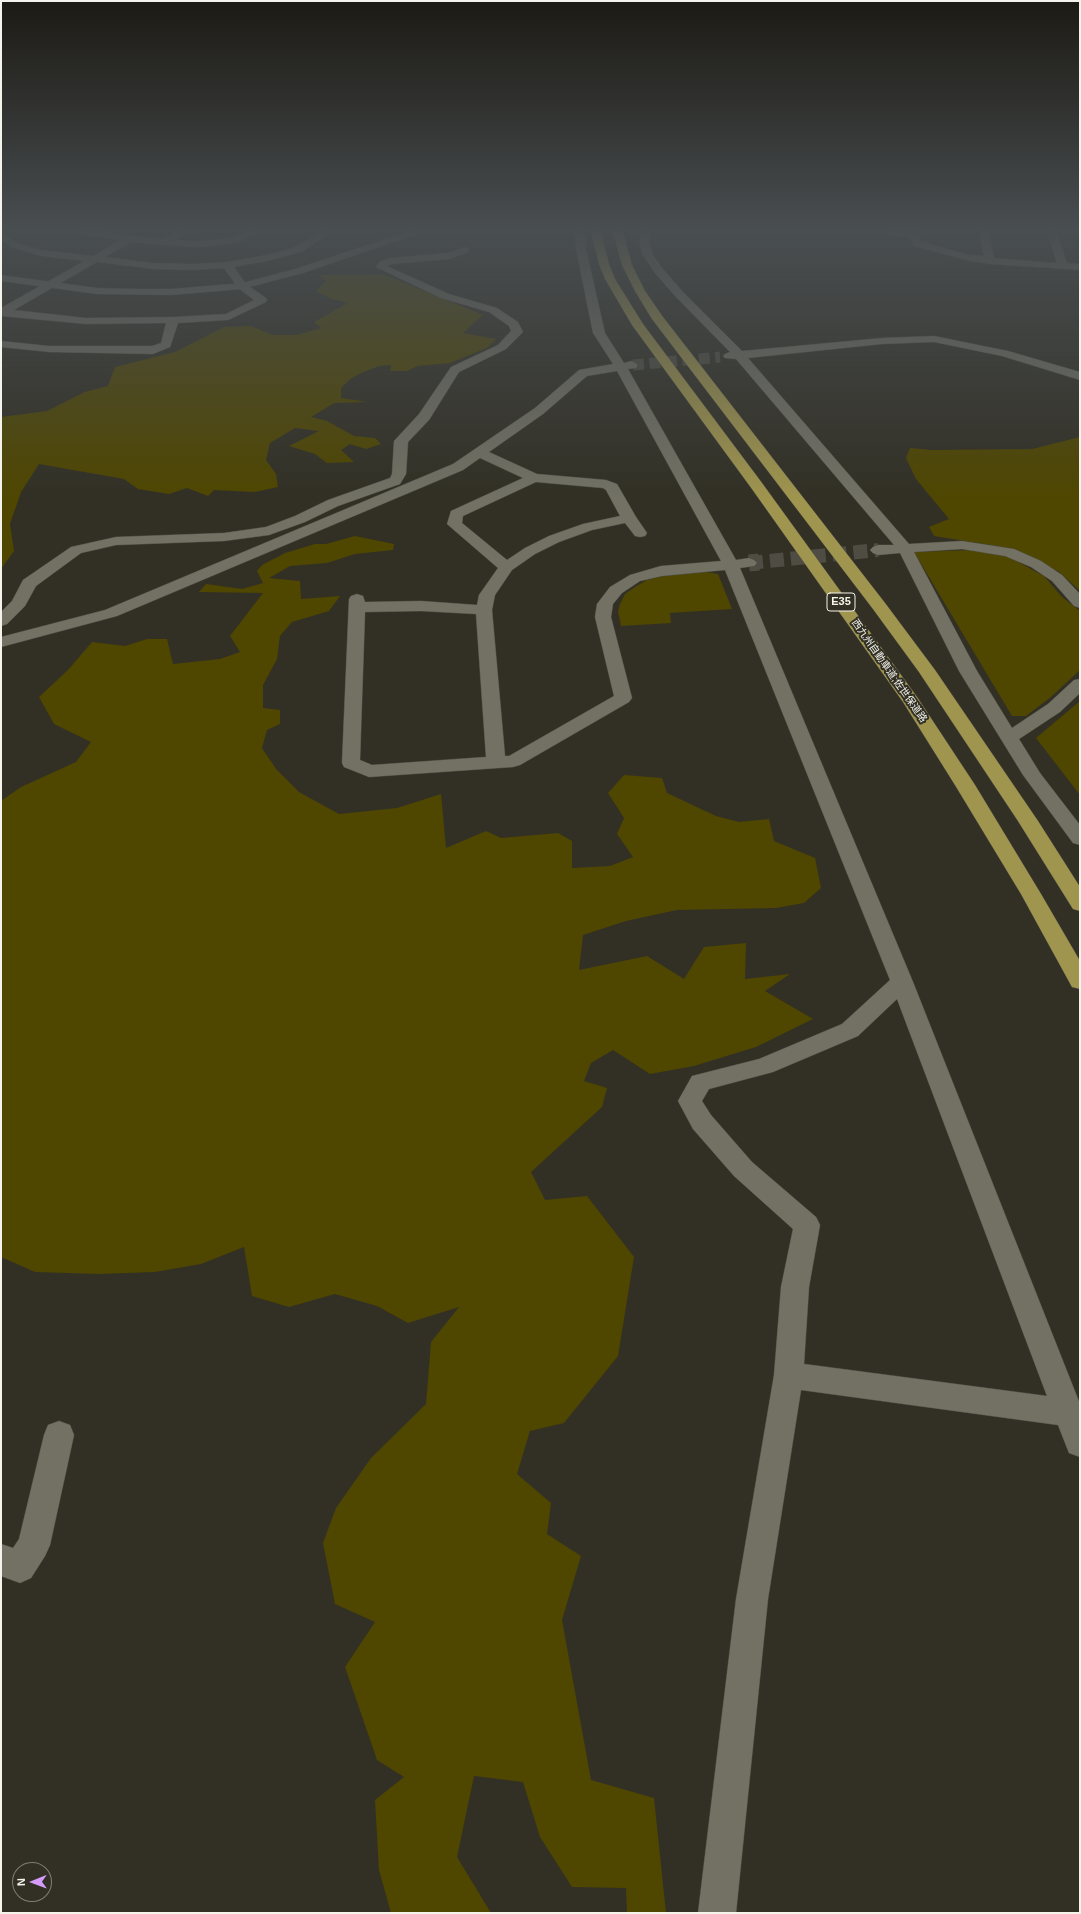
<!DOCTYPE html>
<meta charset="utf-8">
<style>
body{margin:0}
#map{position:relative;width:1081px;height:1914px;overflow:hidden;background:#323025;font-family:Helvetica,sans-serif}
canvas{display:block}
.frame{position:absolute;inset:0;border:2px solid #f4f4ec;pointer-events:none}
.north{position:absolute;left:12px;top:1862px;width:40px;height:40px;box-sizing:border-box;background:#323025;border:1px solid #807e75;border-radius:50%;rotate:269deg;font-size:11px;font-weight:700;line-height:16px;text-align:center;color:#f4f4ec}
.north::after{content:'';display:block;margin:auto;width:14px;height:18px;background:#d59bfa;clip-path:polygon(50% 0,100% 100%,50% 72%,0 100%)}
</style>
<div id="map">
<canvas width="1081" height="1914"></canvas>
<div class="frame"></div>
<div class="north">N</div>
</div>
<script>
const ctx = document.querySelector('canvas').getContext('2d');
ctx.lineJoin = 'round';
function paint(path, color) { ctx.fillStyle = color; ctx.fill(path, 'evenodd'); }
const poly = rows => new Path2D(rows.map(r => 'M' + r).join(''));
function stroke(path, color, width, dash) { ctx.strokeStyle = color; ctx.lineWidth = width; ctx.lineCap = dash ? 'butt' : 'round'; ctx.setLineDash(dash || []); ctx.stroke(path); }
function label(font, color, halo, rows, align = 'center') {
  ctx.font = font + ' Helvetica,"Noto Sans JP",sans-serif'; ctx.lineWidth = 4; ctx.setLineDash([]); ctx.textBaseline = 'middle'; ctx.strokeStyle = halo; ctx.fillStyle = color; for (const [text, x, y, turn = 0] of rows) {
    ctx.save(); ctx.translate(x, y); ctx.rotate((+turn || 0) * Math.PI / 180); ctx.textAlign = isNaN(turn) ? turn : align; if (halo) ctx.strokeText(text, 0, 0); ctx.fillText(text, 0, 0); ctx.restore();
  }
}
paint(poly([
 [383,274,483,315,463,333,496,339,487,348,450,363,417,366,407,371,390,371,391,365,380,366,363,372,350,379,341,388,341,398,367,402,334,403,311,417,327,421,354,436,375,438,381,444,366,449,350,444,341,450,354,462,327,463,315,454,289,446,319,431,295,428,270,443,266,460,276,474,278,487,255,492,214,490,208,496,187,488,169,494,138,489,124,479,39,464,21,492,10,524,14,551,1,569,1,417,47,411,85,392,108,386,115,367,175,352,224,327,251,326,273,335,297,335,321,328,314,322,348,303,332,299,316,291,326,281,318,275],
 [1080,437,1080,591,1058,571,1002,547,934,536,929,527,949,519,916,479,906,458,910,448,932,450,1032,449],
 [355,536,394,544,393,550,355,554,327,563,290,566,269,578,300,581,301,599,340,596,329,611,292,622,280,636,277,659,263,685,263,708,280,710,280,724,267,730,262,748,276,769,299,792,339,814,397,808,441,794,446,848,486,831,501,838,558,833,572,841,572,868,610,866,633,857,617,834,624,818,608,793,624,775,662,778,667,793,716,816,739,822,769,819,774,841,815,858,821,888,804,903,776,908,677,910,626,921,583,935,579,970,647,956,684,979,704,947,746,943,745,979,790,974,765,991,813,1019,756,1047,694,1066,650,1074,613,1050,591,1063,584,1081,607,1088,602,1107,531,1172,545,1200,587,1196,634,1257,618,1356,564,1423,530,1431,517,1474,551,1503,547,1534,581,1556,562,1620,591,1780,654,1798,666,1913,627,1913,626,1888,572,1887,540,1837,523,1782,474,1776,457,1857,491,1913,391,1913,379,1870,375,1800,404,1777,377,1760,345,1667,375,1622,335,1604,323,1543,336,1508,371,1458,426,1404,431,1342,459,1307,408,1323,377,1306,335,1294,289,1307,252,1296,244,1247,201,1264,155,1272,99,1274,35,1272,1,1257,1,801,21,787,76,762,91,742,54,724,39,697,68,670,92,642,125,646,147,639,167,639,173,664,220,659,240,652,230,636,263,593,199,592,206,584,242,589,263,583,257,571,262,565,285,553,315,544,326,544],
 [972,550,1005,555,1044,576,1062,597,1080,611,1080,670,1051,697,1026,716,1012,716,914,552],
 [706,572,718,574,732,609,670,613,671,623,621,626,618,611,620,604,625,594,635,587,647,580,667,575],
 [1080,701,1080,795,1036,738]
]), '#4f4600');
stroke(poly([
 [633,365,720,357]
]), '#4f4d43', 11, [11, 5.5]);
stroke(poly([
 [749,563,878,550]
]), '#4f4d43', 14, [14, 7]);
stroke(poly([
 [749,563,759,562]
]), '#4f4d43', 17, [17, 8]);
const minor = poly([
 [1,232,17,243,42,250,93,256,120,240,84,235,79,232,100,232,162,239,176,232,187,232,175,240,190,241,214,240,232,237,246,232,259,232,237,242,214,246,190,247,132,242,105,257,154,263,193,264,227,262,266,255,293,248,321,232,332,232,301,252,267,261,234,267,246,284,266,298,267,300,266,302,228,320,178,323,170,347,153,354,49,352,1,347,1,341,49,346,152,346,161,343,166,323,86,324,1,316,1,308,84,261,41,256,11,247,1,240,1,232],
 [97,262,154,269,193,270,224,268,238,288,254,300,226,314,173,317,86,318,14,310,97,262],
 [575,232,585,232,586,249,605,333,624,363,632,361,638,365,636,368,628,369,736,560,749,558,754,560,757,563,754,566,740,568,913,982,1080,1404,1080,1457,1069,1453,1058,1425,801,1390,768,1599,736,1913,698,1913,736,1599,774,1375,781,1287,793,1229,734,1176,693,1129,678,1101,692,1076,759,1059,842,1024,890,980,725,570,662,576,640,581,622,593,613,604,611,617,632,698,629,702,520,765,513,767,369,777,344,767,342,763,349,599,351,596,357,594,363,596,365,602,421,601,477,605,479,595,498,568,447,524,451,511,523,478,480,458,463,470,117,616,1,647,1,637,105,610,453,464,535,408,579,370,613,364,593,333,576,249,575,232],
 [617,371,721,561,661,566,630,575,610,587,597,604,595,617,614,696,509,756,505,756,492,610,495,595,512,570,535,554,559,542,592,530,625,523,635,536,640,537,645,536,647,533,636,517,617,484,606,480,537,474,489,452,543,414,587,376,617,371],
 [536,482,603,488,606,490,620,516,583,524,549,536,525,548,507,560,462,523,463,516,536,482],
 [421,611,476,614,486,757,372,765,360,760,365,612,421,611],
 [897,999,1047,1396,804,1364,809,1287,820,1225,816,1217,752,1162,711,1115,702,1101,709,1089,773,1072,858,1036,897,999],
 [642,232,652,232,649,242,653,255,663,269,683,292,742,351,882,338,934,336,1008,351,1080,372,1080,380,1002,356,934,342,882,344,748,358,909,544,962,541,1014,549,1041,561,1062,575,1080,594,1080,608,1074,606,1052,581,1031,567,1005,556,962,549,914,552,977,671,1012,728,1048,704,1074,680,1080,679,1080,693,1060,712,1019,739,1040,773,1080,825,1080,845,1073,843,1023,775,959,671,900,553,878,555,873,553,870,550,873,547,878,545,894,545,736,359,725,358,723,356,725,354,730,352,675,296,655,273,643,255,639,242,642,232],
 [885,232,918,232,921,242,970,255,984,256,979,232,989,232,994,258,1057,263,1047,232,1057,232,1067,263,1080,264,1080,270,990,264,970,261,914,246,910,237,890,235,885,232],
 [464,247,468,248,469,250,468,252,450,259,391,264,387,266,449,294,497,308,518,322,523,332,506,349,459,372,429,420,408,442,406,474,400,484,338,506,305,522,269,535,224,541,116,545,81,553,36,586,25,606,7,624,1,626,1,612,12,601,23,580,71,547,116,537,224,533,266,527,295,516,328,500,390,478,392,474,394,441,419,414,451,367,498,345,511,331,509,326,489,312,441,298,376,267,379,262,389,258,448,253,464,247],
 [59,1421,70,1425,74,1435,50,1545,45,1556,31,1578,20,1583,1,1576,1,1544,13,1548,19,1539,44,1435,48,1425,59,1421]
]);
const tertiary = poly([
 [406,232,419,232,417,234,303,273,242,289,171,295,97,294,1,281,1,275,97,288,139,289,171,289,242,283,295,269,406,232]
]);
const motorway = poly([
 [591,232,601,232,609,264,615,279,643,324,762,483,917,697,975,785,1041,894,1080,961,1080,989,1072,987,1021,894,955,785,903,702,752,489,632,325,605,279,599,264,591,232],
 [613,232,623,232,632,265,645,291,663,317,885,603,935,670,1038,821,1080,887,1080,911,1073,909,1018,821,919,672,873,609,652,319,635,291,622,265,613,232]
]);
stroke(minor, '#4e4d43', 1);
stroke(tertiary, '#4e4d43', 1);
stroke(motorway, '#4e4d43', 1);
paint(minor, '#727164');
paint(tertiary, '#727164');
paint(motorway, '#a0954e');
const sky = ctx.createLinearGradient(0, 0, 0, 500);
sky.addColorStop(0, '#1c1a14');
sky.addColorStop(0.46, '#494e51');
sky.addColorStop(1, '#494e5100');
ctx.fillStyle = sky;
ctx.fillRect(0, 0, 1081, 500);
label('10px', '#f4f4ec', '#323025', [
 ["西九州自動車道;佐世保道路",889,671,55]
]);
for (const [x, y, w] of [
 [841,602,28]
]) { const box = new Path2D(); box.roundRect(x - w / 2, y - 9, w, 18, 3); ctx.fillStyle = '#323025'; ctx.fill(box); stroke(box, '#f4f4ec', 1); }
label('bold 11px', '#f4f4ec', null, [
 ["E35",841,602]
]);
</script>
